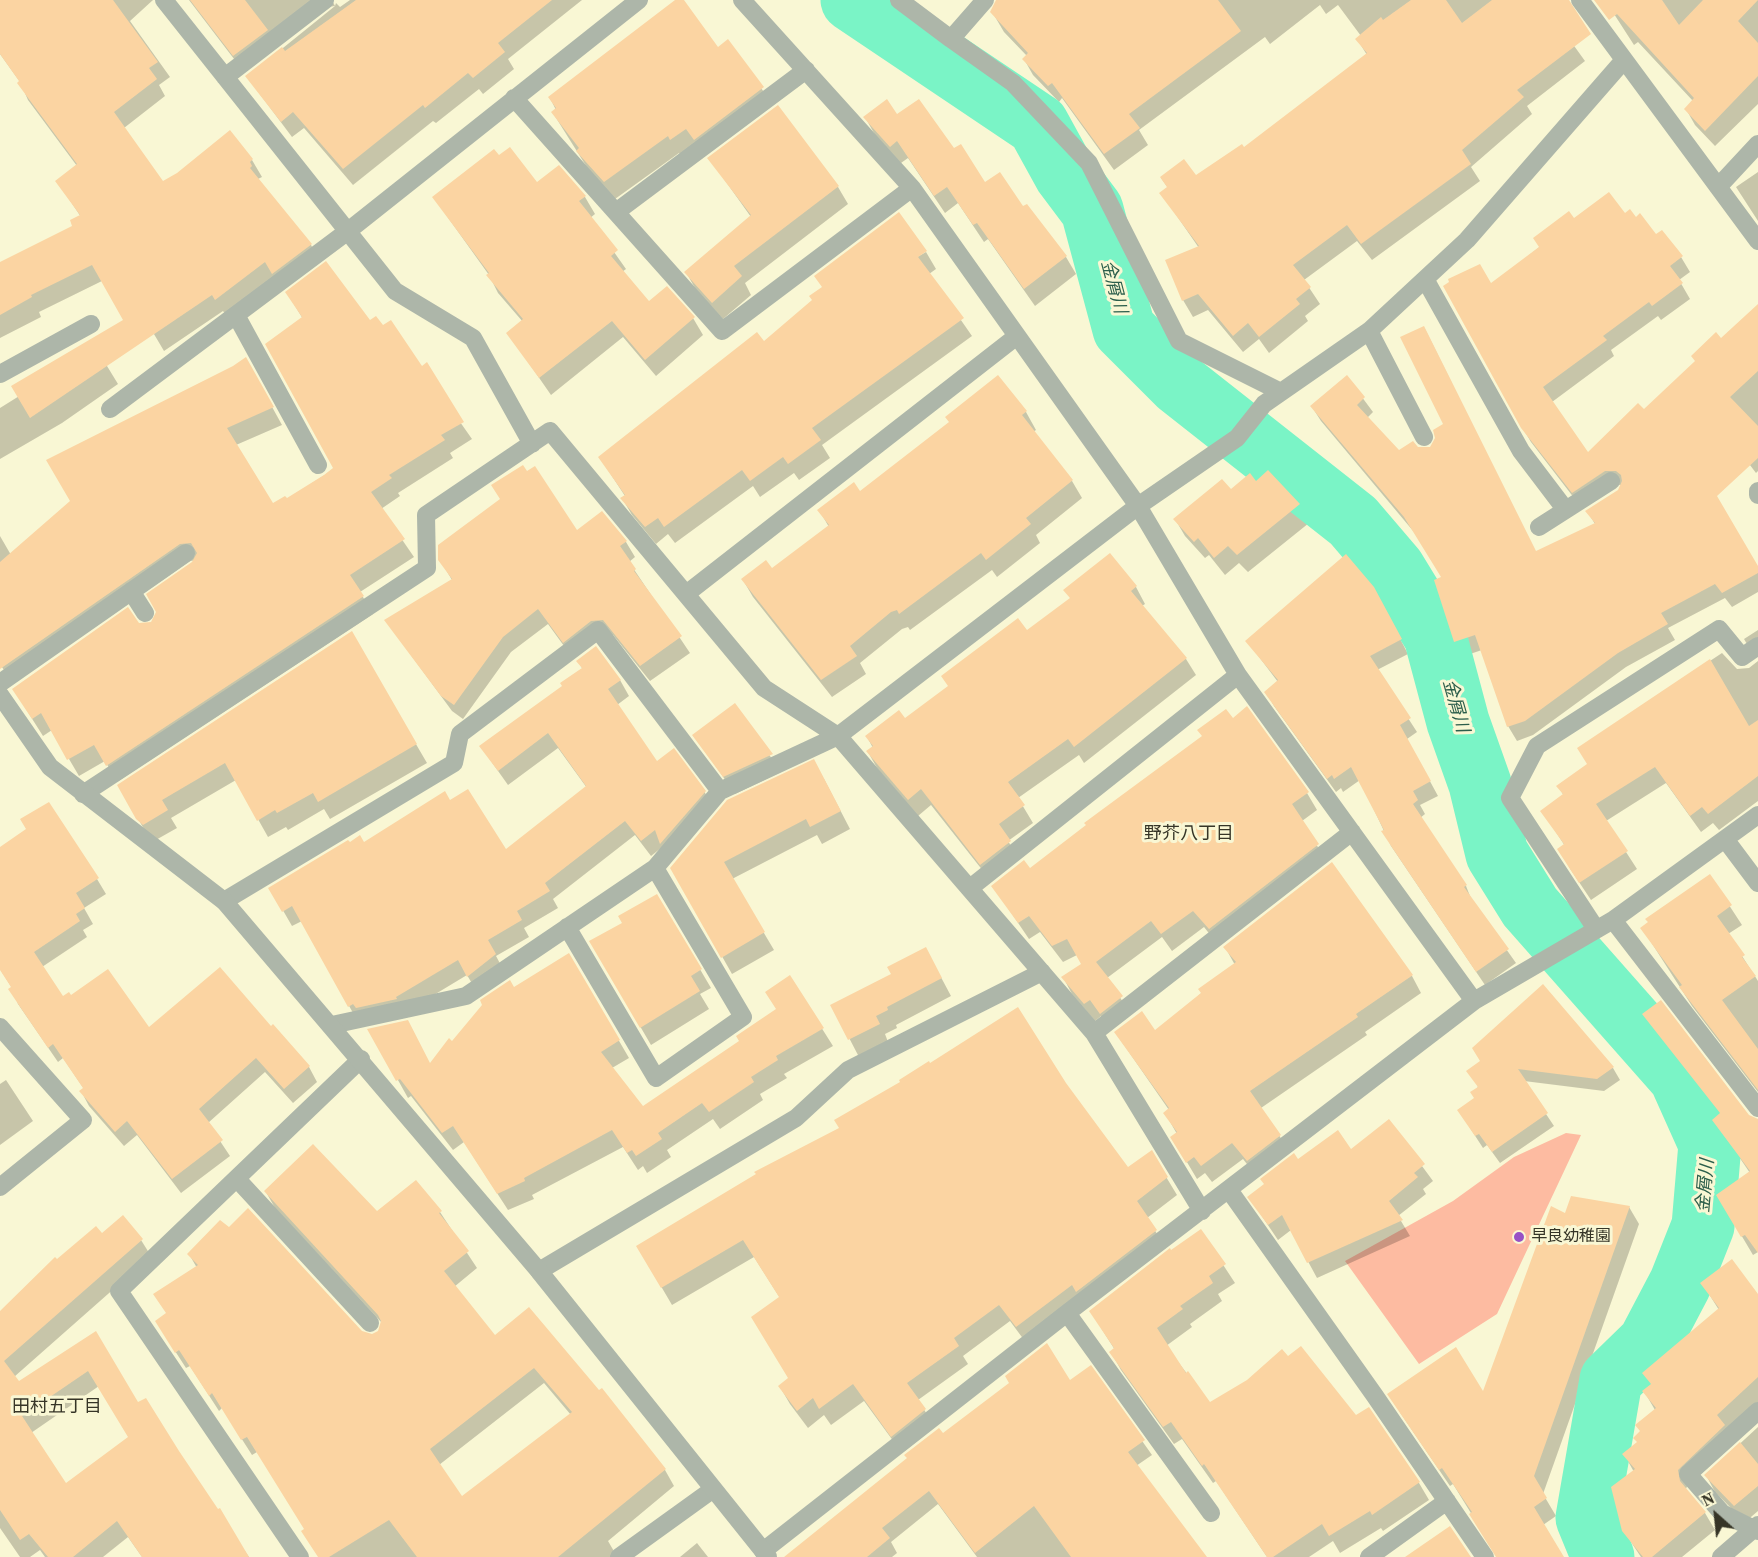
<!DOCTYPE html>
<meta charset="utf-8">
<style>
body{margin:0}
#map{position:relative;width:1758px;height:1557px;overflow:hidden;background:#f9f7d4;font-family:"Source Serif 4",serif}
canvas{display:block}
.north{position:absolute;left:1686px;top:1485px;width:60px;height:60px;-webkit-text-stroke:4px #f9f7d4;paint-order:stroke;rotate:333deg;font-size:16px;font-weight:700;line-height:24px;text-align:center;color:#363527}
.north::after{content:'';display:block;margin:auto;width:21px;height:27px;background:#363527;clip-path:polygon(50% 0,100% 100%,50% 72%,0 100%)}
</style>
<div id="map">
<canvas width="1758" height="1557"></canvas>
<div class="north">N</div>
</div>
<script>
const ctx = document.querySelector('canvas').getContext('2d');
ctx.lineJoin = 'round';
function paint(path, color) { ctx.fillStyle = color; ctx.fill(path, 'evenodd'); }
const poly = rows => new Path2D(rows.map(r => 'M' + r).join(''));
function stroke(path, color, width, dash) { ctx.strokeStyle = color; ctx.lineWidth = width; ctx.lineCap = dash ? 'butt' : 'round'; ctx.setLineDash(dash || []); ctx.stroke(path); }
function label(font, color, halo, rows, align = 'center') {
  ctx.font = font + ' "Source Serif 4","Noto Sans JP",serif'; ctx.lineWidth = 6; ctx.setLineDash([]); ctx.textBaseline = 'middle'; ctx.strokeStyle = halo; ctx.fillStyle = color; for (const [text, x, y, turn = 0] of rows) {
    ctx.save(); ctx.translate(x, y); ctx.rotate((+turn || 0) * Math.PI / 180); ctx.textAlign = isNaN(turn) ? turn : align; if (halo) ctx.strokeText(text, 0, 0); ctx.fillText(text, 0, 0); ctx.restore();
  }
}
paint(poly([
 [1566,1133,1581,1135,1497,1314,1419,1364,1345,1261,1453,1201,1514,1157]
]), '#fdbba1');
paint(poly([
 [0,0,153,0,130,21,170,77,159,85,165,96,124,128,163,183,178,174,230,133,252,160,262,177,258,179,311,245,320,261,226,315,223,311,164,351,132,297,102,281,39,312,41,317,0,338,0,264,74,227,81,217,57,181,77,166,28,100,20,82,0,54],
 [189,0,332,0,335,6,336,3,340,7,350,0,582,0,508,59,514,69,483,94,479,89,436,123,433,121,353,185,304,128,292,137,247,77,335,6,328,7,244,72],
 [678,0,682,0,718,49,728,41,773,105,682,156,679,153,615,199,588,169,553,113,556,110,550,98],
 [1010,0,1541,0,1585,61,1527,106,1532,114,1471,167,1480,181,1372,260,1357,241,1304,280,1320,304,1305,316,1308,321,1269,353,1259,339,1243,352,1208,310,1193,317,1183,300,1199,248,1161,193,1168,188,1161,178,1196,177,1244,149,1367,55,1357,39,1361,36,1338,5,1326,14,1320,5,1270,44,1265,37,1139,130,1148,145,1114,170,1062,98,1059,102,1033,75,1024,59,1027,56,1004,32,994,15],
 [1605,0,1758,0,1758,104,1715,146,1695,125,1686,109,1693,101,1638,42,1634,45],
 [778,107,838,187,848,204,745,283,751,295,723,319,696,290,686,272,751,217,709,158],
 [897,116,953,150,985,184,1023,208,1026,206,1066,257,1076,274,1035,306,988,239,984,242,958,203,945,213,908,158,901,163,875,135,865,117],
 [498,157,537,185,585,197,595,214,590,218,626,269,622,272,649,304,693,318,703,335,656,376,623,337,551,395,508,333,523,322,498,293,489,275,434,198],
 [1758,172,1758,221,1736,187],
 [1624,215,1681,257,1690,272,1679,280,1690,299,1661,320,1658,316,1611,350,1614,356,1552,402,1588,454,1638,405,1758,569,1758,592,1732,607,1725,598,1668,628,1675,640,1626,667,1533,735,1517,741,1508,726,1482,650,1464,656,1455,641,1443,578,1414,532,1321,421,1312,407,1347,377,1373,412,1367,418,1398,451,1430,448,1445,425,1424,327,1536,553,1595,524,1587,511,1619,491,1622,485,1614,485,1581,507,1531,442,1522,427,1491,285,1574,220],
 [926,252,936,269,929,274,972,336,822,445,830,458,799,480,794,473,760,497,753,486,675,543,668,534,656,544,632,515,622,498,625,496,600,458,764,343],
 [287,293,370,322,422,368,472,439,450,453,453,458,398,493,400,496,381,509,414,557,360,592,373,614,117,782,105,761,79,776,52,730,43,736,24,706,139,624,152,624,198,560,190,561,13,684,0,664,0,536,11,555,255,376,282,425,236,445,273,505,286,500,334,469,303,319],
 [1758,327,1758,471,1756,473,1694,391,1721,340],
 [96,348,118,384,62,423,0,459,0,408],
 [998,377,1026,412,1036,430,1033,432,1072,481,1082,498,1036,535,1040,543,997,577,992,570,910,630,908,627,902,629,860,663,866,674,832,697,753,597,743,580,771,570,829,527,819,510,860,493,950,423],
 [1268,472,1299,505,1309,523,1248,572,1239,563,1225,575,1209,555,1205,558,1185,536,1175,519,1230,491,1256,483],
 [602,513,626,542,635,557,629,562,690,653,650,681,613,635,600,636,572,657,548,624,511,652,463,719,452,711,386,621,452,580,440,560,577,532],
 [1110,555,1136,587,1145,604,1142,606,1186,659,1196,675,1084,763,1079,755,1018,798,1033,823,1008,841,1019,859,991,881,931,805,918,816,877,768,868,752,873,748,867,737,905,720,1027,632,1071,599,1065,590],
 [1381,602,1408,654,1377,670,1417,732,1407,739,1438,796,1420,805,1425,814,1420,818,1466,886,1472,901,1516,963,1485,985,1391,846,1360,780,1343,792,1341,788,1336,792,1274,706,1266,692,1278,682,1247,641],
 [1758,630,1758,657,1754,656,1744,639],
 [351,633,427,763,330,819,324,809,288,830,286,827,268,837,236,780,171,818,177,828,154,841,148,836,119,786],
 [1722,653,1737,669,1749,668,1758,661,1758,801,1719,830,1713,823,1701,832,1666,783,1606,821,1637,869,1591,900,1569,867,1565,846,1542,811,1564,796,1558,786,1589,765,1579,748],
 [578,661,620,680,629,696,617,705,657,763,704,791,713,807,651,856,635,835,553,899,558,908,524,928,529,937,496,956,504,971,477,992,467,975,404,1013,358,1022,302,921,292,926,270,888,450,802,505,851,587,788,558,748,508,785,481,747,564,686,583,670],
 [735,705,781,772,735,794,694,735],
 [1233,720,1307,793,1317,810,1302,821,1327,862,1219,946,1204,927,1172,951,1162,937,1107,978,1131,1014,1111,1030,1101,1016,1095,1021,1072,994,1063,977,1083,965,1077,955,1063,962,1040,932,1029,939,993,886,1029,870],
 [824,779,850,829,822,844,817,835,732,879,774,950,732,974,672,868],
 [0,848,97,879,106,894,84,908,93,924,83,930,87,937,42,967,62,998,71,997,148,1030,270,1028,309,1067,317,1082,293,1103,265,1072,208,1123,230,1156,181,1193,137,1135,124,1146,89,1106,81,1091,84,1089,63,1058,58,1062,18,1004,12,988,0,969],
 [1710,876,1742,925,1728,934,1758,981,1758,1092,1692,1006,1642,928],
 [657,896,711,988,700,994,709,1009,651,1045,591,942,624,924],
 [1225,947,1412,976,1421,993,1365,1032,1367,1035,1261,1108,1290,1152,1257,1177,1243,1159,1212,1182,1205,1173,1197,1179,1172,1137,1177,1134,1165,1113,1169,1110,1115,1032,1155,1032,1235,965],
 [569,955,629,1058,612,1068,643,1108,741,1042,777,1010,790,978,833,1046,784,1074,787,1078,760,1094,763,1100,720,1129,713,1119,667,1150,671,1157,647,1173,643,1166,638,1170,623,1147,532,1195,534,1199,508,1210,464,1142,453,1150,411,1096,408,1098,370,1030,430,1065,514,989],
 [935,966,951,996,896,1025,897,1028,885,1034,888,1042,859,1057,832,1005],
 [1644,1014,1748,1116,1758,1120,1758,1252,1753,1255,1718,1196,1750,1173,1714,1120,1720,1115,1655,1033],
 [1481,1062,1613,1068,1620,1080,1604,1091,1524,1081,1554,1126,1500,1163,1487,1145,1483,1148,1459,1111,1476,1099],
 [6,1080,33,1121,0,1145,0,1084],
 [1065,1084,1128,1169,1151,1152,1177,1195,1147,1218,1166,1248,1027,1344,1010,1321,963,1356,968,1364,918,1400,935,1427,902,1453,864,1401,831,1425,824,1415,808,1428,790,1404,780,1387,790,1379,780,1298,754,1257,672,1305,638,1247],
 [1389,1121,1433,1181,1423,1189,1426,1194,1398,1216,1410,1236,1317,1278,1291,1230,1278,1240,1249,1197,1298,1161,1351,1151],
 [266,1192,377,1213,440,1212,477,1268,454,1287,495,1338,599,1392,602,1390,665,1470,674,1486,608,1541,615,1553,610,1557,319,1557,306,1530,257,1452,252,1455,222,1408,219,1411,190,1366,186,1368,166,1337,167,1314,197,1268,189,1254,361,1332,372,1336,379,1332,382,1323,275,1208],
 [544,1383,571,1415,462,1498,439,1465],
 [1629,1207,1639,1224,1543,1494,1556,1516,1543,1525,1562,1557,1498,1557,1453,1484,1450,1486,1399,1411,1484,1394,1566,1215],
 [1201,1231,1235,1283,1218,1294,1222,1301,1190,1324,1192,1327,1166,1346,1210,1404,1356,1417,1419,1483,1429,1500,1383,1531,1381,1528,1340,1553,1333,1541,1309,1557,1267,1557,1216,1481,1213,1483,1182,1439,1174,1444,1121,1370,1111,1352,1115,1350,1101,1328,1171,1252],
 [101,1235,141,1240,151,1256,14,1377,19,1383,95,1334,138,1404,177,1451,249,1557,142,1557,128,1537,103,1557,45,1557,40,1550,30,1557,20,1557,0,1528,0,1313,57,1261],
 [99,1386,130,1437,66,1485,31,1433],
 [1702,1283,1758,1296,1758,1421,1686,1488,1687,1493,1705,1513,1715,1530,1682,1557,1641,1557,1623,1530,1634,1472,1624,1454,1638,1443,1655,1410,1644,1391,1651,1385,1644,1373,1719,1310],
 [1090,1367,1152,1455,1136,1466,1205,1557,977,1557,938,1504,891,1542,897,1553,892,1557,800,1557,943,1436,1070,1382],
 [1758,1427,1758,1511,1745,1522,1715,1492,1706,1475],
 [697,1543,708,1557,680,1557]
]), '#0003');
stroke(poly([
 [852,0,1038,125,1065,174,1092,210,1124,329,1179,384,1353,521,1394,569,1435,636,1458,722,1480,784,1497,854,1530,907,1680,1077,1710,1144,1703,1226,1680,1284,1649,1343,1611,1380,1587,1518,1603,1557]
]), '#7af4c6', 63);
paint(poly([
 [0,0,113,0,158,62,149,68,157,79,114,112,163,181,177,173,230,130,253,159,250,162,252,166,250,168,312,244,272,274,265,262,215,300,212,295,30,418,11,386,123,320,92,265,31,295,32,297,0,315,0,262,72,226,70,220,80,215,55,181,77,164,17,83,19,81,0,54],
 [190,0,245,0,268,30,233,56],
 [356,0,552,0,498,43,505,52,473,78,468,73,425,108,423,105,343,169,293,112,281,122,245,76,282,47,285,51],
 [675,0,684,0,718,47,728,39,764,87,694,140,686,129,670,140,668,136,604,182,576,151,579,148,551,112,556,108,548,97],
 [996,0,1218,0,1241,31,1129,114,1140,128,1104,154,1052,83,1048,86,1022,59,1028,53,990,12],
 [1411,0,1446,0,1462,23,1492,0,1569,0,1591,34,1517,90,1524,97,1462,150,1471,164,1361,244,1347,225,1293,265,1311,287,1296,299,1300,304,1259,337,1248,323,1233,336,1198,294,1182,301,1165,260,1199,246,1159,193,1167,187,1160,177,1184,159,1196,175,1242,144,1244,147,1367,53,1355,39,1381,17,1383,20],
 [1594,0,1662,0,1679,25,1703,0,1758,0,1738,21,1758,43,1758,76,1705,131,1684,109,1694,98,1617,14,1609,20],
 [887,99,897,114,919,99,954,148,961,144,985,182,1000,172,1023,206,1027,204,1067,256,1024,289,977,223,973,225,947,187,934,196,897,141,890,147,863,117],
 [778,105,839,186,734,266,742,276,712,303,684,272,751,215,707,158],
 [510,147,537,182,559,165,586,196,579,201,618,250,611,256,649,301,667,286,695,317,645,360,612,321,539,378,506,333,523,319,486,275,489,273,432,197,494,149,499,155],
 [1609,192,1625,213,1630,209,1636,217,1640,213,1656,234,1662,230,1683,256,1670,266,1683,283,1652,306,1649,302,1603,336,1607,340,1543,387,1588,452,1638,403,1644,409,1695,361,1691,356,1716,332,1721,338,1758,304,1758,371,1730,397,1758,426,1758,458,1717,496,1758,566,1758,573,1722,593,1715,584,1661,613,1668,624,1618,653,1525,721,1507,727,1475,635,1454,642,1434,580,1441,577,1404,517,1310,406,1347,375,1365,397,1357,405,1399,450,1413,441,1418,447,1430,447,1435,438,1433,430,1443,424,1400,337,1424,326,1536,551,1595,523,1585,511,1618,490,1622,481,1621,475,1616,471,1605,471,1572,493,1521,428,1443,286,1449,282,1448,279,1480,264,1491,283,1539,247,1533,238,1569,211,1574,218],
 [899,212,927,251,918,257,964,318,812,428,821,440,788,464,783,457,750,481,742,470,664,527,658,518,645,527,620,498,625,495,598,457,757,332,764,341,812,300,809,296,822,287,814,276],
 [326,261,370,320,376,316,383,325,391,320,422,366,427,362,464,422,441,435,445,440,389,475,392,478,371,492,405,539,350,575,364,596,106,766,94,745,67,760,41,713,32,719,12,689,128,607,139,623,151,622,156,612,146,594,192,562,197,553,191,543,180,544,0,669,0,562,70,501,46,460,233,366,246,357,274,407,227,428,273,503,285,496,287,498,324,475,333,468,265,344,302,317,285,292],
 [998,375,1027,411,1022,415,1073,480,1026,518,1031,524,986,560,981,553,899,614,897,610,891,612,850,646,857,656,821,680,741,579,766,560,772,568,829,525,817,510,854,482,860,491,949,422,945,417],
 [523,465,527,471,535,466,577,530,602,511,627,541,620,546,636,569,634,571,682,636,640,666,603,620,591,621,563,643,538,609,503,637,454,705,441,696,384,620,452,579,438,560,438,545,500,499,491,485],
 [1268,470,1300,504,1237,555,1228,546,1214,558,1198,538,1194,542,1173,519,1222,479,1231,489,1250,473,1256,481],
 [1110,553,1137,586,1131,591,1187,658,1074,747,1068,739,1008,782,1025,805,999,824,1011,841,980,865,921,789,908,800,866,751,873,746,865,736,899,710,905,718,948,686,941,676,1018,618,1027,630,1070,598,1063,590],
 [1346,554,1374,587,1402,639,1370,656,1411,718,1400,725,1431,781,1413,791,1418,800,1413,804,1467,885,1464,887,1509,949,1476,972,1381,831,1384,830,1351,767,1334,779,1332,775,1327,779,1264,692,1278,680,1245,641],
 [352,631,417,744,318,802,313,793,277,813,275,810,257,821,225,763,162,800,168,810,143,825,136,819,117,785],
 [596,646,621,680,608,689,657,761,674,748,706,791,660,844,655,830,641,841,625,821,545,883,550,891,517,911,522,920,488,940,496,954,467,977,458,960,396,997,397,999,356,1008,353,1004,348,1007,292,906,282,912,268,888,348,840,350,842,360,835,364,842,445,791,450,800,468,789,506,849,586,786,548,733,498,771,479,746,562,686,560,683,582,668,576,661],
 [1710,659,1749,726,1758,720,1758,776,1708,814,1702,807,1690,816,1655,767,1596,804,1628,851,1579,883,1557,849,1564,844,1540,811,1563,794,1556,786,1587,764,1577,748],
 [735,703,773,754,723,777,692,735],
 [1247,706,1309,792,1292,804,1319,844,1209,929,1193,911,1161,934,1151,921,1096,962,1123,996,1100,1014,1090,1000,1084,1004,1061,977,1081,964,1067,939,1052,946,1029,916,1018,923,991,886,1024,860,1030,868,1086,825,1084,823,1202,736,1197,730,1226,709,1233,718],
 [814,759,841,811,810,827,806,819,724,862,765,932,721,958,670,868,727,800],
 [49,802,99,878,76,893,85,908,76,914,80,921,34,952,63,996,69,992,71,995,108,969,149,1027,220,967,271,1026,273,1024,310,1066,284,1089,256,1058,199,1109,223,1140,172,1179,127,1121,115,1132,79,1091,83,1088,53,1044,48,1048,8,989,11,987,0,970,0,847,26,829,20,819],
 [1332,862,1413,975,1356,1014,1358,1017,1250,1091,1281,1135,1247,1161,1232,1143,1201,1166,1194,1157,1186,1163,1170,1137,1177,1132,1163,1113,1169,1108,1114,1032,1142,1011,1155,1030,1201,993,1198,989,1236,962,1223,947],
 [1710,874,1732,905,1717,916,1745,955,1742,957,1756,976,1722,1000,1758,1049,1758,1090,1679,987,1682,985,1640,928,1648,922,1645,919],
 [657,894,702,969,691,976,700,991,640,1028,589,941,622,923,618,916],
 [926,947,942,978,887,1007,888,1010,876,1016,880,1024,848,1040,830,1005,891,974,887,967],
 [569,953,620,1040,601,1052,643,1106,739,1041,736,1036,776,1009,765,992,790,975,824,1028,776,1056,778,1060,751,1077,754,1082,709,1112,702,1103,658,1133,662,1139,636,1156,632,1150,627,1153,612,1130,524,1178,525,1181,497,1194,453,1126,442,1133,400,1079,396,1081,367,1029,408,1020,430,1063,449,1038,452,1041,482,1005,480,1000,510,980,514,987],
 [1543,984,1614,1067,1597,1079,1518,1069,1548,1113,1492,1152,1479,1134,1475,1136,1457,1110,1474,1098,1470,1092,1478,1087,1466,1071,1480,1061,1472,1048],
 [1661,1000,1749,1115,1758,1119,1758,1253,1745,1235,1741,1237,1716,1195,1750,1171,1712,1120,1720,1113,1642,1014],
 [1018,1007,1066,1083,1128,1167,1152,1150,1168,1177,1137,1201,1157,1230,1076,1292,1072,1285,1016,1327,999,1305,954,1338,959,1346,907,1383,926,1409,891,1437,853,1384,819,1409,813,1398,797,1411,778,1386,788,1378,751,1317,779,1297,743,1240,661,1288,636,1246,756,1174,754,1172,839,1128,834,1120,900,1082,899,1080,929,1061,930,1063],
 [1389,1119,1425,1164,1414,1173,1418,1177,1389,1201,1403,1220,1307,1263,1282,1215,1268,1225,1247,1197,1264,1184,1260,1179,1294,1153,1298,1159,1338,1130,1351,1149],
 [313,1144,377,1211,416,1180,442,1211,439,1213,469,1251,444,1271,495,1335,529,1307,599,1390,602,1388,666,1469,558,1557,417,1557,389,1520,329,1557,318,1557,301,1531,304,1529,247,1437,241,1440,212,1393,209,1396,179,1350,175,1353,155,1321,166,1313,153,1294,198,1265,187,1254,220,1220,229,1227,248,1208,362,1331,372,1334,378,1331,381,1321,378,1315,264,1191],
 [534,1368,572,1412,462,1496,430,1449],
 [1571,1196,1630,1206,1534,1476,1547,1498,1534,1507,1564,1557,1496,1557,1469,1514,1472,1512,1442,1468,1439,1470,1387,1394,1456,1347,1483,1391,1551,1206,1565,1213],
 [123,1215,143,1239,4,1361,19,1381,96,1331,138,1402,146,1398,179,1451,218,1509,220,1508,249,1557,142,1557,117,1521,73,1557,48,1557,29,1534,20,1540,0,1510,0,1311,55,1257,57,1259,96,1226,102,1233],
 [88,1371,128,1437,66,1483,22,1416],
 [1201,1229,1226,1264,1209,1276,1213,1283,1180,1306,1183,1309,1157,1328,1186,1373,1188,1371,1210,1402,1247,1380,1282,1349,1288,1356,1301,1346,1356,1415,1369,1407,1420,1482,1372,1515,1370,1511,1329,1536,1322,1524,1273,1557,1267,1557,1204,1464,1202,1466,1171,1422,1163,1427,1109,1352,1114,1348,1089,1311,1170,1248,1171,1250],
 [1732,1259,1758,1294,1758,1377,1717,1415,1725,1425,1678,1470,1680,1481,1706,1512,1652,1557,1643,1557,1622,1531,1611,1487,1635,1469,1622,1454,1637,1442,1633,1438,1640,1431,1635,1425,1656,1408,1642,1391,1651,1384,1642,1373,1719,1308,1700,1283],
 [1047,1343,1070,1380,1091,1365,1145,1440,1128,1452,1207,1557,1071,1557,1034,1506,975,1553,929,1491,882,1528,890,1538,867,1557,784,1557,907,1458,904,1455,939,1428,943,1433,1009,1383,1005,1376],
 [1740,1442,1758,1464,1758,1486,1734,1506,1704,1475],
 [1450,1526,1471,1557,1405,1557]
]), '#fbd4a2');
stroke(poly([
 [164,0,395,291,473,338,532,444],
 [742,0,912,188,1138,506,1238,675,1474,1001],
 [899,0,951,39,985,0],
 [1580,0,1758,241],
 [951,39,1013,83,1089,163,1179,341,1281,392],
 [225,77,325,0],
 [514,98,722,331,912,188],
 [1718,187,1758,144],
 [616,212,806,70],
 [1425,279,1521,451,1565,509],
 [236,315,318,465],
 [1369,331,1424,437],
 [0,374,91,324],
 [110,409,348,231,639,0],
 [1758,491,1758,495],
 [1539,527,1611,481],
 [131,591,145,613],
 [686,594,1017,336],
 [0,683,186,553],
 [83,794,427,568,426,515,550,431,764,688,838,736,1094,1033,1202,1211],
 [1725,839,1758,883],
 [970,888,1238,675],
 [224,901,454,763,460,734,598,630,720,791],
 [1613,920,1758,1108],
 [567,927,656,1078,743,1017,655,868],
 [1596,929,1510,798,1537,746,1719,629,1742,657,1758,646],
 [332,1025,466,996,655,868,720,791,838,736,1138,506,1237,438,1264,404,1369,331,1467,240,1624,60],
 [0,1027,83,1120,0,1187],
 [1094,1033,1352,832],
 [237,1179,370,1323],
 [1229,1190,1375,1396,1485,1557],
 [539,1271,796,1118,848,1070,1042,972],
 [1067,1313,1211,1513],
 [1758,1411,1688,1474,1722,1513,1758,1531],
 [763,1551,1067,1313,1474,1001,1613,920,1758,815],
 [300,1557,119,1291,361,1059],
 [619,1557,712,1490],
 [1369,1557,1447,1501],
 [1721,1557,1758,1525]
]), '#adb6a9', 18);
stroke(poly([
 [0,695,50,767,224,901,539,1271,768,1557]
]), '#adb6a9', 18);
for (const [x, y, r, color] of [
 [1519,1237,6,"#9851c5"]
]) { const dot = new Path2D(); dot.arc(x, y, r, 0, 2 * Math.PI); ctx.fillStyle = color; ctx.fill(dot); stroke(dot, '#f9f7d4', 2); }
label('16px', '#363527', '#f9f7d4', [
 ["早良幼稚園",1531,1237]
], 'left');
label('italic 18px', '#2c5e4b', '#f9f7d4', [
 ["金屑川",1113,287,75],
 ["金屑川",1455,706,74],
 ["金屑川",1706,1186,-85]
]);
label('18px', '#363527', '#f9f7d4', [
 ["野芥八丁目",1189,834],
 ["田村五丁目",57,1407]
]);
</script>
